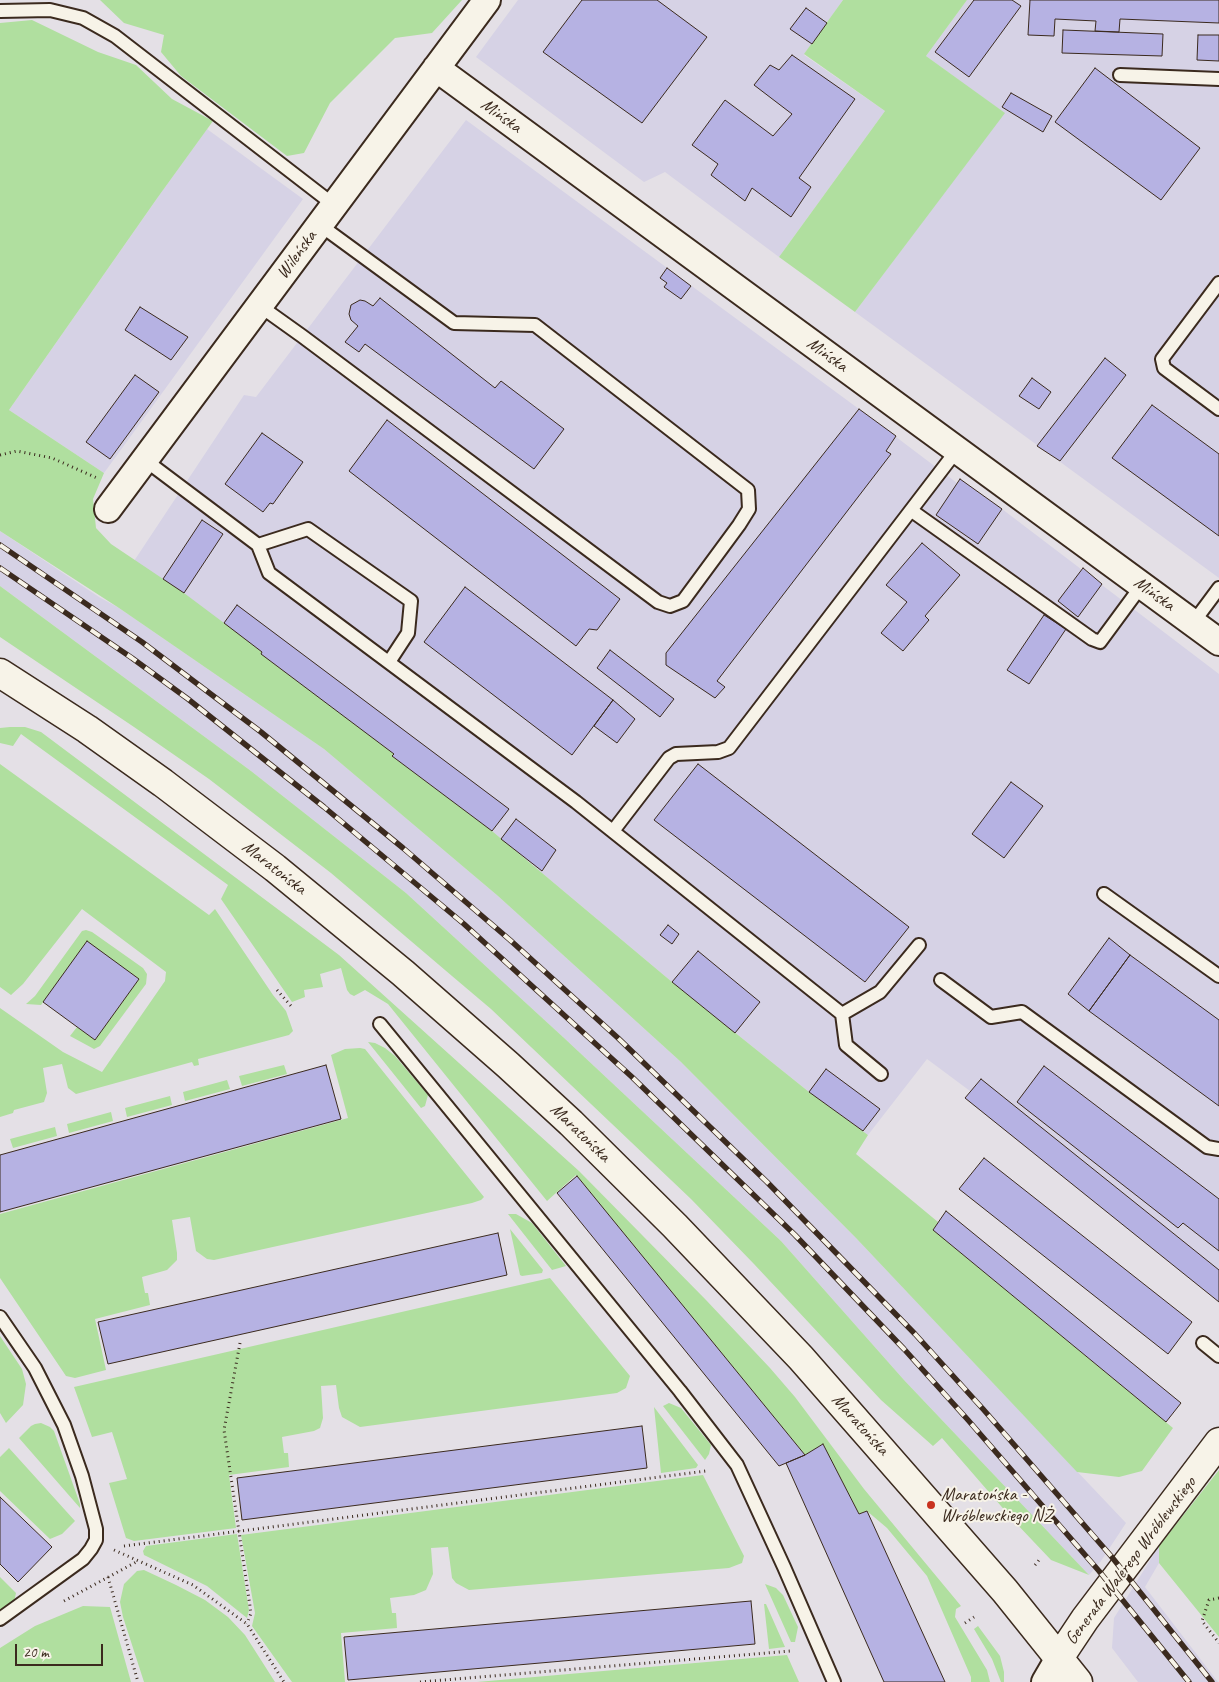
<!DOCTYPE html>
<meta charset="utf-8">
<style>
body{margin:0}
#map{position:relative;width:1219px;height:1682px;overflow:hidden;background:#e4e0e6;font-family:Caveat,sans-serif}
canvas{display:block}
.scale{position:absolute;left:15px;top:1644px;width:88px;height:22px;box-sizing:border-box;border:2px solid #3b2a1e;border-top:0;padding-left:6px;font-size:15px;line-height:18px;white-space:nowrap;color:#3b2a1e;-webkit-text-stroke:4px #f7f3e8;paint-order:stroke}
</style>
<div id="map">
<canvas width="1219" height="1682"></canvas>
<div class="scale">20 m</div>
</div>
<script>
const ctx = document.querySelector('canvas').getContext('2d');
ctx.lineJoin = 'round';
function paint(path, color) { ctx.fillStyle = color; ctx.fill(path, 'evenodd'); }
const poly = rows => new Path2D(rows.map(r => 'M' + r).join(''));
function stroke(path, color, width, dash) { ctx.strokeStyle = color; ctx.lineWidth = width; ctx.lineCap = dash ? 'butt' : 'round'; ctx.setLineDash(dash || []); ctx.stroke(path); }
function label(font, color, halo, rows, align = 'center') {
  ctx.font = font + ' Caveat,sans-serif'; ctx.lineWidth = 4; ctx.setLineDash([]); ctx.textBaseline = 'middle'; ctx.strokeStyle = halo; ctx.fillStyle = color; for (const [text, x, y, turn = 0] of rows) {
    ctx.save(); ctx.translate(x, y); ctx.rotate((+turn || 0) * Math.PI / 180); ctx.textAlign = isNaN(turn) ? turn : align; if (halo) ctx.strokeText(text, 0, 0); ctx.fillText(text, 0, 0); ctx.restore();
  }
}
paint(poly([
 [518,0,843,0,804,55,885,111,779,257,665,172,644,182,476,57],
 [967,0,1219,0,1219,578,855,312,1004,113,926,56],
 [466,120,859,409,957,483,960,479,1002,509,1219,674,1219,1270,981,1080,970,1091,927,1059,868,1135,809,1092,672,982,492,831,392,756,394,753,261,654,262,652,134,561,244,395,256,397],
 [207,129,303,199,104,473,9,410,158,197],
 [0,531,99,597,119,608,324,749,498,896,681,1062,856,1238,1126,1523,1101,1561,1089,1575,904,1380,781,1241,563,1037,406,893,251,771,0,586],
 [1159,1546,1159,1563,1145,1587,1218,1682,1138,1682,1112,1648,1114,1618]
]), '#d6d2e5');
paint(poly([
 [100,0,462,0,432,33,395,38,330,103,304,153,287,156,181,76,161,52,164,35,124,23],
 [843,0,967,0,926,56,1005,113,855,312,779,257,885,111,804,54],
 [32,20,98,52,136,65,172,99,213,121,158,197,9,410,104,473,93,499,96,528,111,544,184,593,224,623,262,652,261,654,394,754,393,757,492,831,672,982,809,1092,868,1135,856,1154,938,1222,933,1230,1173,1428,1142,1471,1119,1477,1077,1472,856,1238,681,1062,498,896,324,749,119,608,0,531,0,23],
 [0,586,251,771,406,893,563,1037,781,1241,904,1380,1089,1575,1051,1560,1014,1521,942,1438,933,1446,881,1400,754,1264,691,1199,491,1009,452,976,331,873,209,779,134,727,0,637],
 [10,727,25,727,41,732,339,955,579,1171,706,1300,770,1368,795,1397,864,1489,961,1606,956,1609,955,1617,987,1670,990,1682,971,1682,971,1677,927,1576,887,1528,867,1511,859,1514,823,1444,805,1455,576,1175,547,1201,388,1004,365,990,354,996,350,994,347,990,341,968,320,974,323,987,304,990,305,997,292,1002,221,899,228,885,21,734,13,746,0,743,0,728],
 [0,764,209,915,215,909,273,995,286,1011,293,1031,289,1035,198,1059,199,1065,194,1066,192,1062,76,1094,68,1088,62,1064,43,1068,47,1093,44,1102,14,1110,13,1113,0,1117,0,1008,63,1052,102,1072,165,981,166,972,82,909,23,984,11,995,0,987],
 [86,930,92,932,143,968,147,974,146,984,100,1046,94,1049,70,1036,77,1027,95,1040,139,979,87,942,41,1005,26,1004,35,996,82,931],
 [368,1042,375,1043,385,1048,395,1056,428,1095,425,1106,421,1108],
 [360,1048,365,1049,484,1197,481,1200,472,1203,214,1260,207,1259,196,1251,190,1217,172,1220,177,1253,177,1260,167,1270,142,1277,145,1293,148,1293,150,1305,95,1319,106,1370,75,1378,66,1376,0,1278,0,1214,348,1118,331,1055,345,1049],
 [284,1065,287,1074,242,1086,239,1076],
 [227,1080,230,1089,185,1101,183,1092],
 [170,1096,172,1105,127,1117,125,1108],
 [111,1112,113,1121,69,1133,67,1124],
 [55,1127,57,1136,13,1148,10,1139],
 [508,1214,516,1214,532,1223,566,1266,552,1270],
 [510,1229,543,1270,542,1273,522,1276,520,1275],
 [550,1278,630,1376,626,1388,617,1393,360,1427,342,1417,339,1408,336,1385,321,1386,323,1418,320,1428,314,1431,282,1437,284,1453,288,1453,289,1467,229,1475,236,1528,134,1541,126,1538,109,1483,127,1479,112,1432,92,1437,74,1387],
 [0,1336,22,1369,26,1384,23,1405,6,1423,0,1413],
 [669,1403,681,1408,711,1445,709,1454,705,1460,663,1406],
 [654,1407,698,1465,696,1468,661,1473],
 [41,1423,50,1427,54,1431,80,1504,80,1508,19,1438,31,1426,35,1424],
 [9,1448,75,1521,62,1534,50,1539,0,1491,0,1457],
 [1219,1470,1219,1637,1159,1563,1159,1546],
 [703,1475,744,1556,742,1563,729,1568,469,1590,456,1583,452,1578,448,1547,431,1548,433,1574,426,1590,414,1595,390,1598,392,1613,396,1613,397,1628,341,1633,345,1682,292,1682,252,1626,255,1613,241,1535],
 [237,1534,249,1610,247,1618,207,1586,144,1555,143,1551,146,1546],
 [144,1570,176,1585,205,1600,228,1617,245,1635,275,1682,144,1682,123,1617,120,1602,124,1584,137,1571],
 [0,1577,16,1593,14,1602,0,1616],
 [765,1584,776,1588,783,1595,798,1627,795,1642,791,1642],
 [764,1604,766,1604,785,1647,769,1649],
 [83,1606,110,1607,131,1682,0,1682,0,1648,35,1626],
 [978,1626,1000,1656,1004,1672,1004,1682,1001,1682,992,1659,974,1629],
 [787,1655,799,1682,477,1682]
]), '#b0df9f');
const building = poly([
 [582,0,657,0,707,37,642,123,543,52,582,0],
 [974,0,1012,0,1021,6,969,77,935,52,974,0],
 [1030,0,1219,0,1219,23,1120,19,1119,32,1095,31,1096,21,1055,19,1054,36,1028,35,1030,0],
 [806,8,827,23,812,44,790,29,806,8],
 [1063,30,1163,34,1162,56,1062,53,1063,30],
 [1198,35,1219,35,1219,61,1197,60,1198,35],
 [792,55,855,99,799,178,811,187,791,217,752,188,745,201,711,175,718,164,692,145,725,100,773,136,792,114,754,85,770,65,779,70,792,55],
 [1095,68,1200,148,1161,200,1055,122,1095,68],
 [1011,93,1052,116,1043,132,1002,107,1011,93],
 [667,268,691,286,681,299,664,287,667,283,660,278,667,268],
 [380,298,495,388,501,381,564,429,534,469,365,344,359,352,345,342,358,326,351,320,349,314,351,305,360,300,365,301,373,306,380,298],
 [140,307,188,337,171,360,125,330,140,307],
 [1105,358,1126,375,1060,461,1037,446,1105,358],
 [135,375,159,392,110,459,86,442,135,375],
 [1032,378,1051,392,1039,409,1019,396,1032,378],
 [1152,405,1219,454,1219,536,1112,458,1152,405],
 [859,409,896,436,886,451,891,454,717,681,725,687,715,698,666,665,666,653,859,409],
 [387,420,620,599,597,630,589,629,576,646,349,471,387,420],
 [262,433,303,462,273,504,270,503,263,512,225,484,262,433],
 [960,479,1002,509,978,544,936,515,960,479],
 [202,520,223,534,184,593,163,579,202,520],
 [922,543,960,575,925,616,929,620,903,651,881,633,907,602,886,585,922,543],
 [1083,568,1102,584,1078,617,1058,601,1083,568],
 [465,587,613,700,572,755,424,642,465,587],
 [237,605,509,809,492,831,392,756,394,754,261,654,262,652,224,623,237,605],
 [1044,615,1066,629,1029,684,1007,670,1044,615],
 [610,650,674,699,660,717,597,668,610,650],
 [613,700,635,719,617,743,594,726,613,700],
 [698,764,909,927,865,982,654,820,698,764],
 [1011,782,1043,806,1004,858,972,834,1011,782],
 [516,819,556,850,542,871,501,839,516,819],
 [668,925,679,934,672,944,660,935,668,925],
 [1109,938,1130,955,1089,1011,1068,994,1109,938],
 [87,941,139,979,95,1040,43,1002,87,941],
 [698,951,760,1002,735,1033,672,982,698,951],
 [1130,955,1219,1020,1219,1106,1089,1011,1130,955],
 [326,1065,341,1119,0,1212,0,1155,326,1065],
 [1044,1066,1219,1199,1219,1251,1183,1223,1178,1228,1017,1102,1044,1066],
 [826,1069,880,1109,863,1131,809,1092,826,1069],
 [981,1079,1219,1270,1219,1302,965,1098,981,1079],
 [984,1158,1192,1322,1168,1354,959,1189,984,1158],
 [577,1176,805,1455,779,1466,557,1193,577,1176],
 [946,1211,1181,1403,1166,1422,933,1230,946,1211],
 [498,1233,507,1275,108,1364,98,1322,498,1233],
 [642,1426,647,1468,242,1520,237,1478,642,1426],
 [823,1444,859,1514,867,1511,945,1682,884,1682,786,1463,805,1455,823,1444],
 [0,1497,52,1547,18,1582,0,1564,0,1497],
 [751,1601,755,1644,348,1680,344,1637,751,1601]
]);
paint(building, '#b6b2e3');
stroke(building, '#3b2a1e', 1);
const service = poly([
 [0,11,50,10,83,18,115,36,334,205],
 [1120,75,1219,79],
 [1219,283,1162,359,1164,368,1219,409],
 [260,306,302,336,658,602,670,606,683,601,739,525,749,509,748,490,535,325,454,323,320,225],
 [145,460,258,545,269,573,576,802,842,1014,846,1045,881,1074],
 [912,511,1092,639,1100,642,1142,585],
 [258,545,308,529,411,601,408,633,389,662],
 [1193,623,1219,588],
 [613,831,669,758,676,754,718,752,729,748,957,450],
 [1104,894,1219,976],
 [941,980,991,1017,1022,1012,1207,1147,1219,1149],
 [842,1014,880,992,919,945],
 [380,1024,680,1391,737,1465,784,1567,834,1682],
 [0,1317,35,1368,64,1425,82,1476,96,1529,96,1540,91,1549,83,1559,0,1619],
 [1203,1343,1219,1356]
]);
const minor = poly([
 [436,68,1219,642],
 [108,509,487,0],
 [1045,1682,1059,1658]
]);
const tertiary = poly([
 [0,673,87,729,163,783,275,868,403,973,508,1065,571,1123,675,1226,801,1358,1005,1591,1078,1682],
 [1059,1658,1085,1619,1219,1442]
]);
stroke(service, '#3b2a1e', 16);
stroke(minor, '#3b2a1e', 30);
stroke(tertiary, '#3b2a1e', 31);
stroke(poly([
 [0,455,17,451,52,458,97,478],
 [277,990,291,1006],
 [240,1343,224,1430,251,1613,247,1624],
 [124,1546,706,1471],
 [114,1550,193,1585,247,1624,284,1682],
 [1035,1565,1039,1560],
 [108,1577,138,1682],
 [1219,1598,1209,1600,1202,1621,1219,1643],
 [64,1601,138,1561],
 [965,1623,974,1617],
 [420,1682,791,1651]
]), '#3b2a1e', 3, [1, 4]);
stroke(service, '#f7f3e8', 12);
stroke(minor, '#f7f3e8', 26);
stroke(tertiary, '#f7f3e8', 28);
const rail = poly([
 [0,545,142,642,261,732,403,848,510,940,618,1038,767,1182,915,1334,983,1409,1111,1556,1212,1682],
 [0,568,132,658,188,699,324,807,464,924,632,1077,795,1235,904,1349,968,1420,1099,1571,1189,1682]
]);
stroke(rail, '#3b2a1e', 5.5);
stroke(rail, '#f7f3e8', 4, [11]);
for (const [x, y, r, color] of [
 [931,1505,5,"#c8321e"]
]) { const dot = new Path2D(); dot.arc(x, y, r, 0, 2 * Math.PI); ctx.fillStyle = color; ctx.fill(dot); stroke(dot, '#f7f3e8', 2); }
label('18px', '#3b2a1e', '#f7f3e8', [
 ["Mińska",501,116,36],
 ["Wileńska",297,255,-54],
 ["Mińska",827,355,36],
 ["Mińska",1154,594,36],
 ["Maratońska",274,868,38],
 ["Maratońska",580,1133,44],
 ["Maratońska",860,1425,48],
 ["Generała Walerego Wróblewskiego",1131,1561,-53]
]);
label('18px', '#3b2a1e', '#f7f3e8', [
 ["Maratońska -",941,1495],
 ["Wróblewskiego NŻ",941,1516]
], 'left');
</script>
